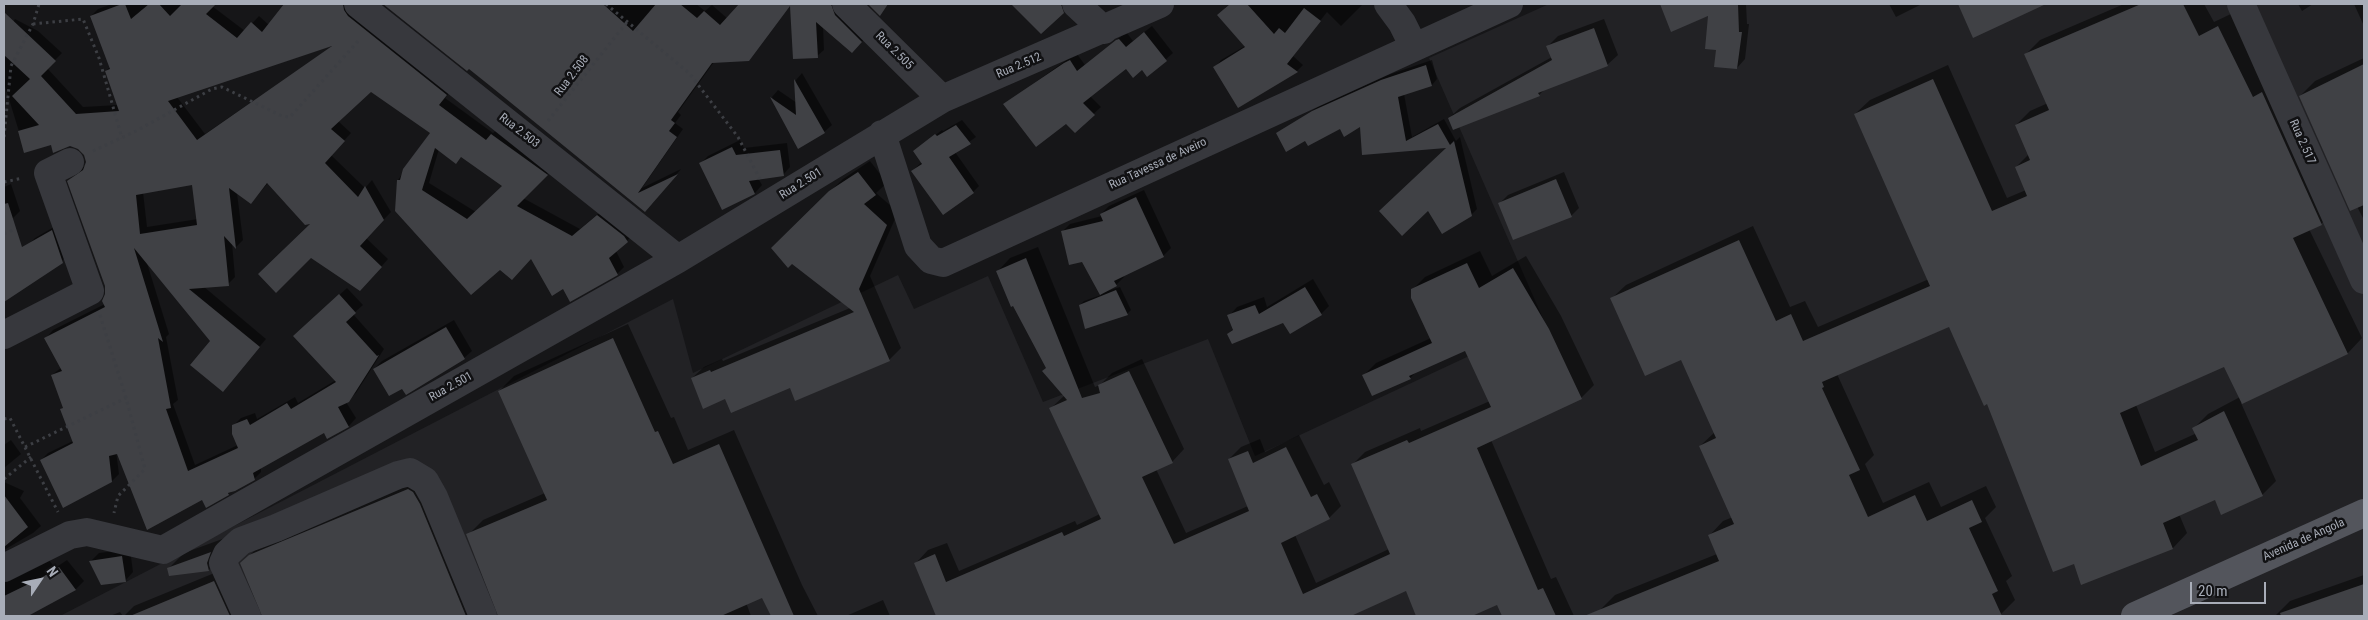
<!DOCTYPE html>
<style>
body{margin:0}
#map{position:relative;width:2368px;height:620px;overflow:hidden;background:#161618;font-family:"Roboto Condensed",sans-serif}
canvas{display:block}
.frame{position:absolute;inset:0;border:5px solid #a8adb8;pointer-events:none}
.north{position:absolute;left:15px;top:555px;width:50px;height:50px;-webkit-text-stroke:4px #111113;paint-order:stroke;rotate:56deg;font-size:14px;font-weight:700;line-height:20px;text-align:center;color:#a8adb8}
.north::after{content:'';display:block;margin:auto;width:18px;height:22px;background:#a8adb8;clip-path:polygon(50% 0,100% 100%,50% 72%,0 100%)}
.scale{position:absolute;left:2190px;top:582px;width:76px;height:22px;box-sizing:border-box;border:2px solid #a8adb8;border-top:0;padding-left:6px;font-size:15px;line-height:18px;white-space:nowrap;color:#a8adb8;-webkit-text-stroke:4px #111113;paint-order:stroke}
</style>
<div id="map">
<canvas width="2368" height="620"></canvas>
<div class="frame"></div>
<div class="north">N</div>
<div class="scale">20 m</div>
</div>
<script>
const ctx = document.querySelector('canvas').getContext('2d');
ctx.lineJoin = 'round';
function paint(path, color) { ctx.fillStyle = color; ctx.fill(path, 'evenodd'); }
const poly = rows => new Path2D(rows.map(r => 'M' + r).join(''));
function stroke(path, color, width, dash) { ctx.strokeStyle = color; ctx.lineWidth = width; ctx.lineCap = dash ? 'butt' : 'round'; ctx.setLineDash(dash || []); ctx.stroke(path); }
function label(font, color, halo, rows, align = 'center') {
  ctx.font = font + ' "Roboto Condensed",sans-serif'; ctx.lineWidth = 5; ctx.setLineDash([]); ctx.textBaseline = 'middle'; ctx.strokeStyle = halo; ctx.fillStyle = color; for (const [text, x, y, turn = 0] of rows) {
    ctx.save(); ctx.translate(x, y); ctx.rotate((+turn || 0) * Math.PI / 180); ctx.textAlign = isNaN(turn) ? turn : align; if (halo) ctx.strokeText(text, 0, 0); ctx.fillText(text, 0, 0); ctx.restore();
  }
}
paint(poly([
 [1549,4,2364,4,2364,616,60,616,673,299,693,373,898,275,914,309,988,276,1043,402,1208,339,1255,456,1544,321,1429,58]
]), '#222225');
paint(poly([
 [112,4,215,4,212,6,245,31,259,16,269,25,285,4,352,4,454,87,445,98,493,133,499,128,554,167,523,198,580,229,605,208,635,233,616,251,624,267,617,274,564,287,531,258,398,180,431,132,371,90,338,121,351,133,331,155,365,188,372,180,391,212,366,238,388,259,368,282,313,223,268,183,251,203,237,193,243,240,236,247,232,243,235,277,228,284,203,286,266,339,223,390,212,341,147,263,169,334,166,337,178,400,173,404,195,465,238,445,233,426,241,418,255,413,257,419,295,397,298,403,336,380,302,329,347,288,363,305,353,314,384,349,356,393,346,402,356,418,349,426,328,438,324,432,261,467,261,472,254,479,228,494,203,498,116,451,119,474,112,481,41,460,48,453,73,441,61,409,64,407,52,375,62,367,46,338,53,330,105,304,106,286,69,181,90,161,80,148,71,145,52,143,25,151,4,83,4,34,15,19,38,31,62,53,47,68,83,107,118,105,106,71,110,67,91,16,98,9],
 [334,45,205,134,177,97],
 [439,149,456,162,462,156,504,185,476,212,429,183],
 [193,184,198,219,147,227,143,192],
 [385,4,696,4,705,11,712,5,728,19,741,4,748,4,756,11,761,4,781,4,788,9,714,62,678,112,681,115,675,123,683,129,642,188,681,169,652,204,469,67,467,69],
 [799,4,839,4,868,35,859,45,823,26,824,50,817,56,792,22],
 [1022,4,1070,4,1041,33,1017,8],
 [1230,4,1361,4,1362,5,1341,26,1327,12,1293,56,1303,65,1297,71,1215,67,1221,60,1245,46,1225,8],
 [1661,4,1746,4,1747,24,1749,24,1745,59,1737,68,1717,49,1710,15,1672,30],
 [1889,4,1922,4,1896,17],
 [1960,4,2043,4,1974,36],
 [2124,4,2204,4,2214,22,2233,13,2336,209,2321,224,2309,229,2362,338,2348,353,2241,403,2276,481,2262,495,2215,498,2179,514,2187,533,2173,548,2082,583,2074,562,1988,403,1950,326,1837,374,1874,455,1865,464,1883,503,1929,482,1941,507,1986,486,1996,507,1985,518,2012,576,2006,581,2015,600,2001,614,1996,616,1603,616,1601,609,1615,595,1717,554,1709,536,1723,521,1733,517,1700,446,1715,432,1681,358,1611,299,1626,285,1753,226,1790,307,1805,301,1818,327,1929,279,1855,114,1870,100,1948,65,2007,198,2026,190,2016,167,2029,154,2016,125,2030,111,2048,103,2026,54,2040,40],
 [2225,365,2240,397,2208,414,2194,428,2197,433,2155,452,2136,405],
 [2298,4,2313,4,2302,11],
 [2354,4,2364,4,2364,26],
 [1604,19,1618,55,1607,65,1545,89,1539,95,1449,118,1460,108,1552,57,1547,47,1558,36],
 [1152,26,1173,53,1148,75,1143,68,1126,67,1090,96,1101,107,1075,131,1067,122,1005,104,1072,56,1077,54,1085,65,1124,34,1127,33,1133,41],
 [2364,58,2364,220,2300,96,2315,81],
 [1432,60,1437,79,1432,85,1404,94,1412,137,1444,119,1456,141,1460,137,1477,209,1471,215,1449,147,1363,153,1361,125,1340,128,1306,140,1277,134,1319,106,1388,75],
 [802,73,832,125,824,132,798,147,772,97,778,90,797,103,796,80],
 [962,120,976,137,955,152,979,186,973,192,912,171,922,162,915,151,942,130,943,131],
 [740,140,744,148,787,143,790,167,783,175,758,178,762,185,755,193,723,209,701,163,708,156],
 [870,161,887,183,876,193,898,212,870,276,901,348,889,360,790,387,726,398,692,378,704,367,722,359,723,361,850,308,772,248,843,179],
 [1564,172,1579,208,1571,216,1500,203,1508,195],
 [11,184,20,211,13,218,4,221,4,187],
 [1144,190,1171,248,1163,256,1123,275,1124,277,1116,285,1104,292,1120,287,1131,310,1127,314,1085,327,1080,305,1084,301,1101,295,1083,261,1062,232,1070,224,1102,216,1101,214,1109,206],
 [59,224,70,254,40,278,4,300,4,265,31,251,28,245,35,238],
 [1038,247,1095,387,1100,385,1112,373,1142,359,1184,449,1172,462,1156,469,1186,533,1248,506,1229,459,1241,447,1260,439,1265,452,1299,435,1324,485,1329,482,1341,506,1329,518,1295,535,1316,583,1389,549,1353,464,1365,452,1420,428,1421,431,1490,401,1466,350,1417,371,1410,378,1364,375,1376,363,1431,338,1412,290,1425,277,1480,251,1492,276,1526,256,1561,316,1594,385,1581,398,1491,440,1551,579,1556,577,1574,616,1503,616,1498,604,1468,616,1418,616,1406,589,1348,616,938,616,916,563,928,550,947,543,959,571,1075,521,1077,525,1100,514,1050,409,1065,395,1047,368,998,271,1010,258],
 [1313,279,1329,306,1321,314,1228,334,1234,328,1229,316,1237,307,1264,297,1267,307],
 [454,320,472,351,464,358,374,369,382,361],
 [628,324,671,418,674,417,688,450,734,430,802,585,818,616,772,616,716,500,709,503,751,616,499,616,468,535,483,520,545,493,499,391,514,376],
 [11,440,21,454,4,468,4,445],
 [423,474,494,616,264,616,242,563,257,548],
 [4,482,24,491,20,498,41,526,33,533,4,550],
 [225,538,224,555,209,570,170,575,169,568,184,553],
 [130,549,133,572,125,581,91,561,99,553],
 [49,560,55,568,67,560,84,581,76,589,25,616,4,616,4,573],
 [229,567,259,616,124,616,134,606],
 [2364,575,2364,616,2275,616,2290,601],
 [883,600,890,616,846,616],
 [120,612,123,616,110,616]
]), '#0007');
paint(poly([
 [122,4,125,4,131,19,149,4,159,4,170,16,182,4,216,4,206,14,237,38,251,22,262,32,284,4,343,4,344,10,348,16,447,95,439,105,486,140,491,134,548,175,517,206,572,236,597,215,624,236,628,242,609,258,618,275,570,302,563,289,552,296,531,259,512,280,500,270,471,295,395,211,397,180,400,180,403,169,430,133,371,92,331,129,345,141,325,163,358,197,365,186,384,220,360,246,382,267,360,291,311,258,276,293,258,274,310,224,305,225,267,183,251,204,229,188,236,249,224,236,229,286,189,289,260,347,223,392,190,365,210,341,134,248,163,342,158,338,171,408,166,409,188,471,238,448,232,434,232,425,247,419,250,425,287,403,291,409,336,382,293,336,339,294,356,313,346,322,377,356,379,355,349,402,338,407,349,427,327,439,324,433,253,473,255,480,235,491,228,493,229,495,206,508,202,500,147,530,117,454,109,456,112,482,63,508,40,460,73,443,60,409,63,408,51,375,62,371,44,338,105,307,102,301,105,294,105,286,67,181,83,170,86,162,84,155,78,149,70,146,53,153,51,145,24,153,18,131,39,125,12,96,30,79,4,55,4,12,56,61,41,76,76,114,119,111,105,71,110,69,90,16],
 [332,46,197,140,168,101],
 [435,148,456,164,461,157,502,186,467,219,422,190],
 [192,185,197,225,140,234,136,195],
 [383,4,603,4,633,31,656,4,680,4,697,18,704,11,720,25,739,4,831,4,835,15,862,42,852,53,816,22,818,58,793,59,790,6,749,61,712,63,671,120,675,123,669,131,677,137,638,193,678,174,645,212,494,89,469,69,467,71],
 [868,4,888,4,880,16],
 [1011,4,1061,4,1064,13,1041,34],
 [1230,4,1247,4,1274,34,1279,28,1285,33,1304,8,1321,21,1287,64,1298,72,1238,108,1213,67,1245,47,1217,15],
 [1660,4,1738,4,1739,32,1742,32,1737,69,1714,67,1716,50,1705,49,1708,16,1671,32],
 [1958,4,2046,4,1973,38],
 [2141,4,2183,4,2199,36,2218,26,2253,97,2262,92,2322,225,2293,238,2348,354,2242,404,2224,367,2120,413,2141,466,2198,440,2192,428,2224,411,2263,496,2221,515,2215,500,2163,523,2173,549,2081,585,2074,564,2053,572,1987,404,1984,406,1949,327,1822,382,1824,387,1822,388,1860,470,1849,475,1868,517,1915,495,1927,521,1972,500,1982,522,1969,528,1998,591,1992,594,2002,616,1584,616,1719,561,1708,535,1734,524,1699,446,1716,438,1681,360,1645,376,1610,298,1739,240,1776,321,1791,314,1803,341,1930,286,1854,114,1933,79,1992,211,2027,196,2015,167,2030,160,2015,125,2049,110,2024,54],
 [1594,28,1608,66,1538,93,1540,96,1453,130,1448,118,1552,60,1546,46],
 [1144,32,1167,61,1147,77,1142,70,1133,78,1126,69,1083,103,1095,115,1075,133,1066,124,1036,147,1003,104,1064,63,1070,60,1077,71,1116,40,1119,39,1126,47],
 [2364,64,2364,205,2350,211,2299,96],
 [1426,65,1432,86,1398,97,1406,141,1438,124,1450,145,1454,141,1472,216,1442,234,1428,211,1402,236,1379,211,1446,148,1362,155,1360,127,1344,137,1340,129,1308,146,1305,141,1286,152,1276,133,1312,111,1381,80],
 [794,79,825,133,798,149,770,97,796,115],
 [956,125,971,144,949,157,974,193,943,215,911,171,922,164,913,151,935,134,937,136],
 [732,147,736,155,780,150,784,176,749,181,755,194,722,210,699,163],
 [858,172,876,195,864,204,887,225,859,289,890,361,795,401,790,388,731,413,725,399,703,409,691,378,710,370,711,372,854,312,792,264,788,268,771,248,829,191],
 [1556,179,1572,217,1513,240,1498,203],
 [1136,197,1164,257,1114,281,1117,286,1100,295,1082,262,1069,265,1061,231,1103,221,1100,214],
 [8,203,22,247,52,230,63,263,4,302,4,204],
 [1026,258,1082,398,1100,393,1098,385,1129,371,1173,463,1142,477,1174,544,1249,511,1228,459,1248,451,1253,463,1286,447,1311,497,1317,494,1330,519,1281,543,1303,594,1390,554,1351,464,1407,440,1409,443,1491,407,1465,351,1409,376,1411,379,1372,396,1362,375,1432,343,1411,298,1411,289,1467,263,1479,288,1513,268,1549,329,1582,399,1477,448,1538,590,1543,588,1556,616,1502,616,1497,605,1472,616,1416,616,1406,591,1351,616,936,616,914,563,935,554,946,582,1062,532,1064,536,1101,519,1049,408,1067,400,1042,371,1046,368,1013,306,1011,307,996,271],
 [1305,287,1322,315,1290,334,1283,323,1232,344,1227,334,1233,330,1227,315,1255,305,1259,314],
 [1116,290,1128,315,1085,329,1079,305],
 [446,327,465,359,406,395,402,389,389,396,373,369],
 [613,338,655,432,658,431,673,464,719,444,794,616,771,616,762,598,721,616,498,616,466,534,547,500,498,391],
 [408,489,413,492,420,504,466,616,262,616,240,563,249,555],
 [4,495,28,527,4,547],
 [211,552,207,563,209,571,169,576,167,568],
 [122,556,126,582,101,585,89,561],
 [59,567,76,590,28,616,4,616,4,596,41,578],
 [214,581,230,616,130,616],
 [2364,584,2364,616,2281,616,2280,613]
]), '#404145');
stroke(poly([
 [606,4,689,73,738,137,760,179],
 [33,24,83,19,99,58,122,138],
 [548,121,627,22],
 [4,137,11,66,33,24,39,4],
 [93,151,136,131,212,89,222,87,282,116,290,117,360,39],
 [4,182,23,178],
 [4,234,13,230],
 [100,315,126,398,145,469,118,496,114,513],
 [4,419,10,418,58,512],
 [25,447,126,398],
 [4,479,31,457]
]), '#3d3f44', 3, [2.5, 4]);
stroke(poly([
 [358,4,678,259],
 [846,4,942,99],
 [1076,4,1104,30],
 [1388,4,1402,23,1414,47],
 [2241,4,2364,280],
 [882,134,918,246,931,260,943,263,1509,4],
 [4,335,90,291,48,173,70,162],
 [4,568,70,535,87,532,163,550,678,259,942,99,1160,4],
 [247,616,223,563,227,554,241,541,276,528,398,475,410,472,425,481,434,497,483,616]
]), '#37383d', 28);
stroke(poly([
 [2135,616,2364,513]
]), '#53555c', 28);
label('12px', '#a8adb8', '#111113', [
 ["Rua 2.505",894,51,45],
 ["Rua 2.512",1019,66,-23],
 ["Rua 2.508",572,76,-52],
 ["Rua 2.503",519,131,38],
 ["Rua 2.517",2302,142,66],
 ["Rua Tavessa de Aveiro",1158,164,-25],
 ["Rua 2.501",801,184,-32],
 ["Rua 2.501",451,387,-29],
 ["Avenida de Angola",2304,540,-24]
]);
</script>
